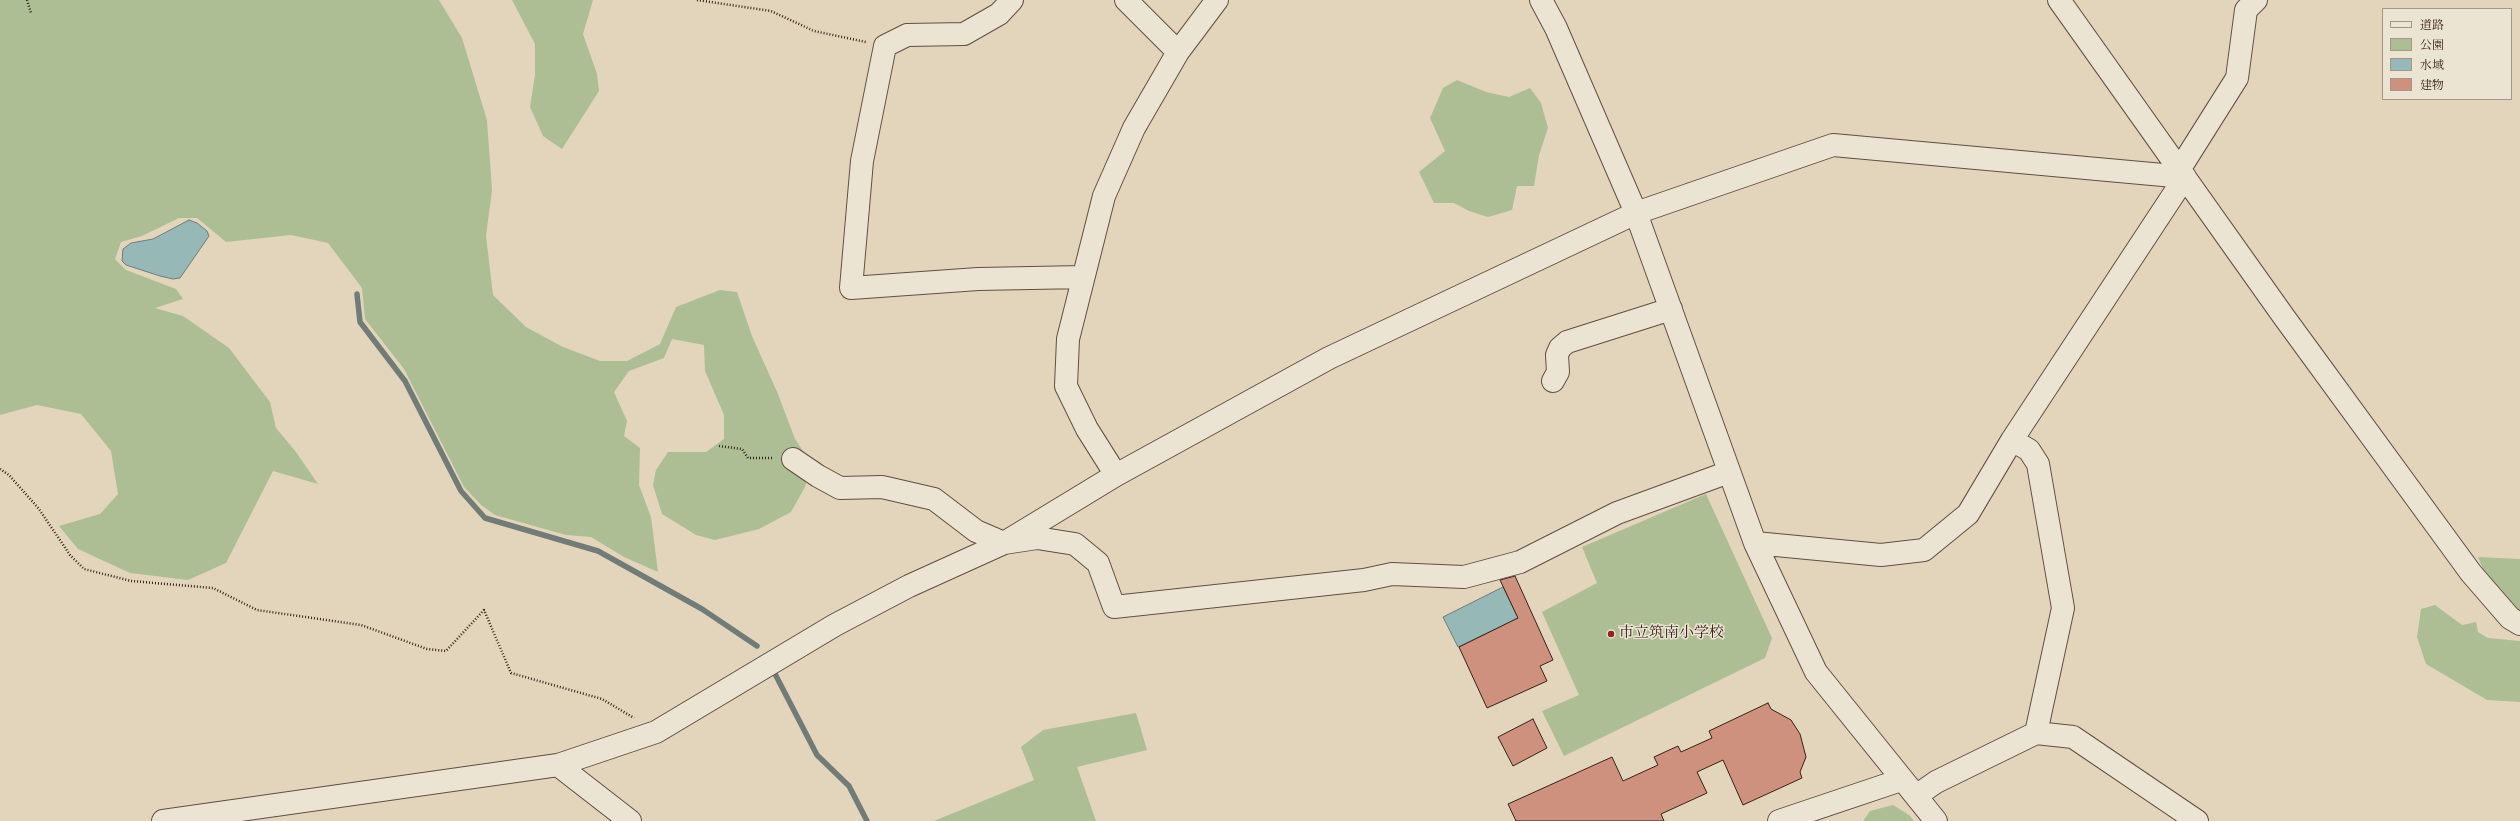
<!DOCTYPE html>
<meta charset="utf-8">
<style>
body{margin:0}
#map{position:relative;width:2520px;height:821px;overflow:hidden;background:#e2d5bb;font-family:"IM FELL DW Pica","Noto Serif JP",serif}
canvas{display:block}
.legend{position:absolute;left:2382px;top:8px;width:130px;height:92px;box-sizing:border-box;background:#ece4d3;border:1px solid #a49688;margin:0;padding:5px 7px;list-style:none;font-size:12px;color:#392118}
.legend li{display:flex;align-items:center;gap:8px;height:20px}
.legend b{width:20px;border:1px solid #a49688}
</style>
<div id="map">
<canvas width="2520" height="821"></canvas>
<ul class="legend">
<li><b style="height:5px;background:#ece4d3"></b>道路</li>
<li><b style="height:11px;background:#adbe95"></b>公園</li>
<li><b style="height:11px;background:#96b8b6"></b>水域</li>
<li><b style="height:11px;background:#cd917e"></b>建物</li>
</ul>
</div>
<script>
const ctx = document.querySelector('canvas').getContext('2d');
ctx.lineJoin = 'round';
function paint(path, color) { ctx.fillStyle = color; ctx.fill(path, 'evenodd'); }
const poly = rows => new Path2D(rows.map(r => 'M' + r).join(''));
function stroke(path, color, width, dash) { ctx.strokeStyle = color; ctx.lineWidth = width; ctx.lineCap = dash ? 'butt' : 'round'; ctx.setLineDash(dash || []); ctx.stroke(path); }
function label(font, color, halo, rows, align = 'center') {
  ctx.font = font + ' "IM FELL DW Pica","Noto Serif JP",serif'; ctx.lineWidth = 3; ctx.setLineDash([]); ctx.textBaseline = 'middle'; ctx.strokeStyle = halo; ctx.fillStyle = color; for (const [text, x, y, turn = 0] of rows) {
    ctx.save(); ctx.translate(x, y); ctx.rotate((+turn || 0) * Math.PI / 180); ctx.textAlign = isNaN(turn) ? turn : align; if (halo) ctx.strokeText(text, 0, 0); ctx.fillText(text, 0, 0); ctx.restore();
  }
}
paint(poly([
 [0,0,439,0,462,38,487,120,492,190,486,236,493,295,526,327,563,347,600,361,627,361,660,344,676,307,720,290,737,292,752,336,778,394,795,439,811,463,805,487,791,512,759,529,715,540,696,535,662,514,653,485,656,470,668,452,706,452,724,439,724,415,705,371,704,345,672,339,664,358,629,371,614,392,627,421,624,436,640,448,639,485,651,517,658,572,624,557,591,537,566,535,495,515,481,505,464,487,404,369,365,319,362,288,328,243,291,235,226,242,197,218,179,218,142,236,121,242,115,259,126,270,176,289,183,299,155,308,183,316,229,348,270,402,276,428,296,452,318,484,273,471,226,563,188,580,130,573,78,549,59,526,100,514,118,494,111,451,81,414,37,405,0,415],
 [512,0,593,0,583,34,597,74,599,91,562,149,543,136,530,107,535,75,535,44],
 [1457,80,1486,92,1509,97,1530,88,1541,103,1548,128,1539,155,1534,186,1517,186,1512,210,1488,217,1469,211,1454,203,1434,203,1419,172,1445,151,1430,118,1443,88],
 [1706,494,1772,638,1765,658,1564,756,1542,711,1579,695,1542,612,1597,583,1582,547],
 [2478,557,2520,559,2520,618,2495,600],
 [2435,605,2462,625,2476,622,2478,632,2488,638,2520,641,2520,702,2487,700,2426,664,2417,637,2421,609],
 [1136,713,1147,750,1077,767,1096,821,934,821,1034,780,1021,747,1043,730],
 [1893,805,1909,815,1914,821,1863,821,1870,811]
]), '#adbe95');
const water = poly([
 [189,220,197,223,207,231,209,236,180,278,173,279,160,276,126,265,122,261,123,249,131,243,153,239,189,220],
 [1503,587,1518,618,1458,647,1443,617,1503,587]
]);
paint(water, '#96b8b6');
stroke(water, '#717c77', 1);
stroke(poly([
 [357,294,360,322,405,381,461,491,485,518,598,551,702,609,757,646],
 [773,670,817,755,849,786,867,821]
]), '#717c77', 5.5);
const building = poly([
 [1515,576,1553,660,1540,666,1547,681,1487,708,1459,647,1518,618,1500,580,1515,576],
 [1768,703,1771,709,1791,720,1800,734,1806,757,1800,772,1802,778,1743,805,1723,760,1697,772,1707,793,1661,814,1664,821,1516,821,1508,804,1612,757,1623,781,1658,765,1654,757,1678,746,1681,752,1712,738,1709,731,1768,703],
 [1533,719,1547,748,1513,766,1498,737,1533,719]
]);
paint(building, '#cd917e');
stroke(building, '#392118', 1);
const minor = poly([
 [1012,0,999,14,964,34,907,35,885,46,862,161,851,288,978,279,1083,277],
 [1126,0,1178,52],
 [1541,0,1556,28,1636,213,1755,543,1816,672,1936,821],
 [2059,0,2284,317,2471,573,2510,618,2520,624],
 [2179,170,2237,78,2246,10,2256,0],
 [1553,381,1558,372,1557,355,1560,348,1567,342,1671,309],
 [2012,440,2029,450,2038,464,2063,608,2036,733],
 [793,459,818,476,840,488,882,487,934,499,976,531,1004,543,1037,538,1075,544,1098,563,1114,607,1364,580,1392,574,1464,577,1520,562,1617,513,1729,472],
 [1116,475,1087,429,1066,386,1068,339,1104,196,1134,128,1178,52,1217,0],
 [1755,543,1881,555,1924,550,1968,514,2012,440,2185,177],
 [558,765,630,821],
 [1916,796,1936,782,2036,733,2073,737,2197,821],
 [163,821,558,765,656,732,835,625,909,586,1004,543,1116,475,1329,358,1636,213,1833,145,2185,177],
 [1779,821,1901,780]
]);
stroke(minor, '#634e41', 24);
stroke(poly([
 [27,0,31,13],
 [697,0,771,11,814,31,866,42],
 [719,446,742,449,748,458,774,458],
 [0,469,9,475,39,509,70,555,84,569,131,581,213,588,257,610,361,625,427,649,446,651,484,610,511,673,602,699,634,718]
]), '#392118', 2.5, [1, 2]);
stroke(minor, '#ece4d3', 22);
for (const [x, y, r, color] of [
 [1611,634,4,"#8f2418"]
]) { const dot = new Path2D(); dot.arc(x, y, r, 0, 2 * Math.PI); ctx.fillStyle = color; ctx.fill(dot); stroke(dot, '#ece4d3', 1.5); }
label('15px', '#392118', '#ece4d3', [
 ["市立筑南小学校",1619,634]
], 'left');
</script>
